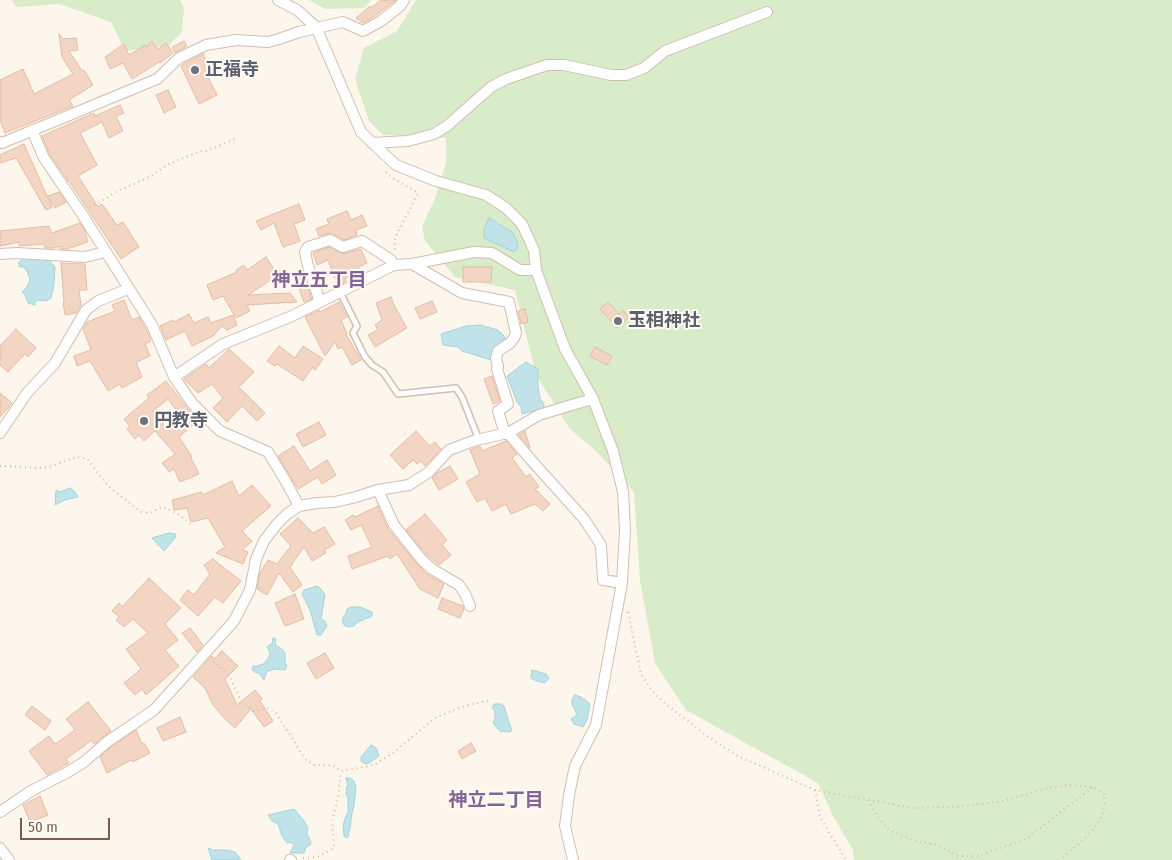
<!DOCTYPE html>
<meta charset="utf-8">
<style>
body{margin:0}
#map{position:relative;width:1172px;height:860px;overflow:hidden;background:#fdf6ec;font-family:"Fira Sans Condensed",sans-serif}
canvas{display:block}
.scale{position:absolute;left:20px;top:818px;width:90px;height:22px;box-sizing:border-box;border:2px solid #7a5c4d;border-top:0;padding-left:6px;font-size:15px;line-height:18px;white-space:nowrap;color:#7a5c4d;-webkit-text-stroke:4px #fffaf3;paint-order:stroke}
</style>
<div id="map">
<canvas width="1172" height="860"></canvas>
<div class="scale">50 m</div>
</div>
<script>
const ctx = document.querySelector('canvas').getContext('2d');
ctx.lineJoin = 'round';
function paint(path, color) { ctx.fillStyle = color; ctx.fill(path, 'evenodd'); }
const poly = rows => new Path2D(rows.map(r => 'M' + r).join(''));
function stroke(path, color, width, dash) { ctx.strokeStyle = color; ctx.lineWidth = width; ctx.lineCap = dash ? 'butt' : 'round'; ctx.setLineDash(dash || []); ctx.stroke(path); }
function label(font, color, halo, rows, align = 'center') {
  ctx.font = font + ' "Fira Sans Condensed","Noto Sans JP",sans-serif'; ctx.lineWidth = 4; ctx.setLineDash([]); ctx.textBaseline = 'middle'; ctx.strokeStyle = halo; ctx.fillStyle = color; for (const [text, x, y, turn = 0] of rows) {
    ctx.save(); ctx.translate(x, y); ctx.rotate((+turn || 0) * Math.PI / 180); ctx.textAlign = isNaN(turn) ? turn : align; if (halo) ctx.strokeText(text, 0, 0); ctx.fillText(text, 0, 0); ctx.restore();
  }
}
paint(poly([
 [12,0,180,0,184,8,182,32,169,45,125,51,111,22,59,4,16,7],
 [309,0,371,0,364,8,326,9],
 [416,0,1172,0,1172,860,854,860,853,850,833,816,818,783,686,710,655,663,640,580,634,492,597,452,570,429,536,375,515,290,455,277,425,241,422,226,434,201,446,163,446,138,383,135,369,121,355,79,364,48,397,31]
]), '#d8ecc9');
const water = poly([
 [489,218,512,232,517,241,518,248,514,252,484,238,484,229,489,218],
 [25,258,49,260,55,267,54,284,51,298,46,301,38,300,35,302,35,305,28,303,25,295,22,292,27,287,30,280,28,273,24,267,20,267,18,263,25,258],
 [480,325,498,330,505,337,505,343,491,360,462,351,458,347,443,345,441,334,466,326,480,325],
 [526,362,538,369,538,386,540,398,544,404,544,408,522,414,521,407,517,402,507,376,526,362],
 [70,488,74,491,78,497,65,500,55,505,56,490,60,492,70,488],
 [169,533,176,534,175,538,164,551,152,538,169,533],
 [317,586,321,589,325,595,321,619,325,621,327,626,321,635,317,635,310,610,302,594,304,590,317,586],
 [352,607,360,607,372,612,372,616,358,622,354,626,349,627,344,625,342,621,344,616,346,614,347,609,352,607],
 [273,638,276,639,275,643,277,646,283,650,285,653,285,662,287,666,285,670,276,669,268,671,266,673,264,680,259,673,254,672,252,669,253,666,257,666,263,664,268,659,270,654,269,650,267,647,269,645,272,644,273,638],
 [532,670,546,674,549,678,545,683,536,681,531,678,532,670],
 [575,695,581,697,590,704,587,720,583,727,574,724,571,719,577,715,572,704,572,699,575,695],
 [494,704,501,704,504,706,509,723,512,730,510,732,500,731,496,727,493,723,495,718,495,711,492,708,494,704],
 [371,745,376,748,379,756,369,763,365,764,361,761,361,757,371,745],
 [346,778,350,778,354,781,356,787,354,805,351,818,351,823,348,837,347,838,344,836,343,825,346,816,348,812,348,798,346,795,347,791,346,788,348,786,346,778],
 [294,809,304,821,308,828,307,834,311,842,310,845,306,847,304,853,290,853,294,845,291,842,287,843,282,836,278,824,272,821,268,815,294,809],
 [208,848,213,850,226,850,235,852,241,860,212,860,208,848]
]);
paint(water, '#bfe3e8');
stroke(water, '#a5d3da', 1);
const building = poly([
 [381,0,396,0,375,16,363,23,356,18,370,6,372,7,381,0],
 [59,34,63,39,76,38,78,50,69,51,82,71,84,70,93,85,69,100,73,106,5,133,0,120,0,80,23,69,34,94,73,74,62,57,59,34],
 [184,41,187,46,175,53,172,47,184,41],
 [152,42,158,49,166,43,173,53,160,63,159,62,132,79,123,63,110,69,105,57,124,44,129,55,145,45,146,47,152,42],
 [203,54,210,71,209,79,217,95,199,104,181,66,183,64,203,54],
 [168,90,176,107,164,113,156,95,168,90],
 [120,105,124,113,116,116,123,131,109,138,102,122,80,133,97,165,78,176,98,207,102,204,117,225,123,222,139,247,121,259,69,181,68,181,50,155,42,136,94,113,95,116,120,105],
 [24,144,52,207,46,210,16,158,0,163,0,155,24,144],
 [59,192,66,202,55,208,48,196,59,192],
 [299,204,305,220,294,224,300,241,283,247,274,223,261,230,256,221,299,204],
 [347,211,351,220,362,215,367,226,356,230,357,235,344,240,331,233,319,236,316,229,329,224,327,219,347,211],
 [80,223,85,231,88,242,67,249,60,249,60,246,54,248,45,248,44,244,19,246,19,242,0,246,0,231,49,226,52,233,80,223],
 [329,247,343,254,361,249,367,263,358,267,360,272,345,278,346,281,338,286,328,260,317,265,313,253,329,247],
 [266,257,278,275,248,295,290,293,297,302,247,305,250,311,236,318,223,296,213,300,207,285,237,272,236,270,244,265,247,270,266,257],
 [61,263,85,264,87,290,79,290,81,305,76,313,65,315,63,303,64,302,61,263],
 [463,267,492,267,491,282,463,282,463,267],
 [303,274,312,299,304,302,295,278,303,274],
 [391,297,395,307,407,328,375,347,368,335,378,330,375,325,382,320,376,303,391,297],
 [124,300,132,320,139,317,147,331,151,341,145,344,150,356,136,362,142,377,122,388,120,384,108,391,90,361,77,366,74,356,91,350,83,329,87,322,115,311,112,305,124,300],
 [432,301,437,312,420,319,415,308,432,301],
 [339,302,347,317,341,320,347,334,346,334,361,360,352,365,342,347,338,349,335,342,325,356,305,317,319,310,320,312,339,302],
 [608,302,619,314,623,310,629,317,617,328,600,309,608,302],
 [525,309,528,322,521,324,518,311,525,309],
 [189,314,194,323,208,317,211,323,233,315,237,325,227,330,222,326,213,336,192,346,185,331,166,340,160,326,173,320,174,322,189,314],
 [16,329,36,348,28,357,25,354,8,372,0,365,0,346,16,329],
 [279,346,295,358,303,346,323,359,315,370,313,367,303,381,277,364,275,366,267,361,279,346],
 [595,347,612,356,607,365,590,356,595,347],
 [229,349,254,372,239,387,265,413,257,421,242,406,227,422,213,408,223,398,212,384,198,393,184,379,206,364,209,368,229,349],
 [492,376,500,401,493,404,484,379,492,376],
 [166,381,187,408,199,420,179,437,192,457,191,458,199,474,180,482,174,469,169,472,162,463,175,454,155,431,144,441,139,435,135,439,127,429,130,426,124,419,149,398,147,395,166,381],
 [168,399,180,415,166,427,153,411,168,399],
 [0,393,12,403,0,417,0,393],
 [319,422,326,435,303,447,296,434,319,422],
 [416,431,430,446,435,442,441,449,425,466,421,461,417,464,413,460,403,469,390,455,416,431],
 [525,431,530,448,519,435,525,431],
 [506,441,517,454,512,458,526,477,530,474,539,487,535,489,550,504,543,511,535,504,511,514,506,504,492,511,485,498,477,502,466,482,480,474,470,450,480,446,482,451,506,441],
 [294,446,310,471,327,460,336,475,322,484,318,477,298,489,278,456,294,446],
 [450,466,458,479,439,490,432,478,437,473,450,466],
 [232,481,239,496,252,485,271,506,242,531,252,541,242,550,248,552,243,564,216,553,225,547,208,518,191,522,187,508,174,510,172,500,202,492,203,495,232,481],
 [378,506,388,529,417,564,428,575,444,584,438,598,420,589,397,554,390,559,388,556,352,569,348,556,372,547,361,525,351,530,345,520,353,515,355,517,378,506],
 [425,514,447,540,442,545,451,555,439,565,427,555,406,530,425,514],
 [298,518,313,533,324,527,335,544,324,550,326,553,312,561,304,547,290,567,302,585,293,592,279,573,267,595,257,589,260,573,268,560,277,564,291,546,280,534,298,518],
 [213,559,241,581,223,603,215,597,198,616,180,600,188,590,194,595,210,574,204,565,213,559],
 [149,578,181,608,165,624,178,640,165,650,179,666,146,695,142,689,135,695,124,683,141,669,126,649,148,633,133,619,124,627,116,620,119,617,112,611,119,603,122,607,149,578],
 [295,594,304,619,285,626,275,603,295,594],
 [442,598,463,606,464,609,460,618,438,609,442,598],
 [190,628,203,645,197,652,182,633,190,628],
 [222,651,238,666,225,679,237,705,255,690,262,699,260,701,273,721,264,727,251,709,235,728,227,721,213,705,205,688,193,677,212,656,214,659,222,651],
 [325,653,334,668,316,679,307,663,325,653],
 [88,702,111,731,94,744,92,740,66,759,69,763,47,775,29,751,49,736,55,744,75,730,66,719,88,702],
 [32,706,51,721,45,730,25,715,32,706],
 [180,717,186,732,163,741,157,728,180,717],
 [136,730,142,744,144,743,150,753,133,762,131,760,107,773,100,757,111,747,136,730],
 [471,743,476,751,462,759,458,751,471,743],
 [40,796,48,815,30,822,23,805,40,796]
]);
paint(building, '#f3d5c3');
stroke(building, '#e6bba3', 1);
const service = poly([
 [340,292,357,326,353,333,365,357,372,365,383,372,398,394,456,388,462,397,479,440]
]);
const minor = poly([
 [278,0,297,10,316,27,361,132,396,165,436,181,486,195,506,208,522,224,534,250,536,270,565,349,593,399,613,451,623,492,625,530,622,583,596,725,575,766,569,795,565,826,573,860],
 [32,130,44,158,82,214,152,325,174,377,192,403,220,431,268,452,285,480,299,506],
 [0,142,2,143,157,79,179,58,206,45,236,40,268,42,279,39,299,32,343,22,363,31,381,21,400,6,404,0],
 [372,143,408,141,434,134,447,126,491,87,506,79,547,65,564,65,611,75,626,75,644,68,665,51,767,12],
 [0,254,17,253,85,257,105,252],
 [412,264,462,293,509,302,516,333,514,338,510,343,498,351,496,359,498,366,497,369,508,404,498,411,505,434],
 [320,302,308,266,305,252,308,247,330,240,343,247,362,241,391,260,394,265],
 [174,377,223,344,292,316,394,265,412,264,474,252,492,253,520,270,536,270],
 [0,433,27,393,55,363,86,310,98,301,128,289],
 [508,433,532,461,584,519,601,545,603,580,622,583],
 [378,490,394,525,422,560,432,569,459,585,465,594,470,606],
 [0,812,31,791,68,772,84,762,107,742,154,710,234,621,250,590,256,559,264,541,277,524,287,514,299,506,317,503,335,502,356,497,378,490,409,485,429,472,449,450,476,440,508,433,539,415,575,404,593,399],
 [0,848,9,860],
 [290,860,291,860]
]);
stroke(service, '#d1beb0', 8);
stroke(minor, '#d1beb0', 12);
stroke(poly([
 [386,172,388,175,418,193,395,238,395,251],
 [90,208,118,191,151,176,169,164,200,151,207,151,235,139],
 [0,466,40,468,52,466,73,458,81,457,88,460,110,488,141,512,149,513,163,507,180,515,190,524],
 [628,612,641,674,653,692,667,705,707,736,738,756,815,790,913,808,957,807,1003,801,1045,789,1066,785,1093,787,1104,794,1105,804,1102,815,1095,828,1079,844,1059,860],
 [213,661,230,677,241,701,253,711,269,708,276,713,306,760,314,765,332,765,341,771,374,765,393,753,435,718,461,707,491,700],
 [815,790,820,817,846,860],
 [868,800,877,816,889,830,915,841,937,845,958,856,978,856,1026,839,1093,787],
 [303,858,317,857,332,849,334,845,332,821,338,798,341,772]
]), '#d9b8a5', 2, [1, 4]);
stroke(service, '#fff', 5);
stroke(minor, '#fff', 10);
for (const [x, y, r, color] of [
 [195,70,5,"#6b7280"],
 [618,321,5,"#6b7280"],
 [144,421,5,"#6b7280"]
]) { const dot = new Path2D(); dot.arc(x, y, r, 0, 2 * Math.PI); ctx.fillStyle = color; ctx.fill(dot); stroke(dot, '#fffaf3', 2); }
label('bold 18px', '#5b616d', '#fffaf3', [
 ["正福寺",205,70],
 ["玉相神社",628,321],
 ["円教寺",154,421]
], 'left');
label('bold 19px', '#846695', '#fffaf3', [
 ["神立五丁目",319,281],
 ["神立二丁目",496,801]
]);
</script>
